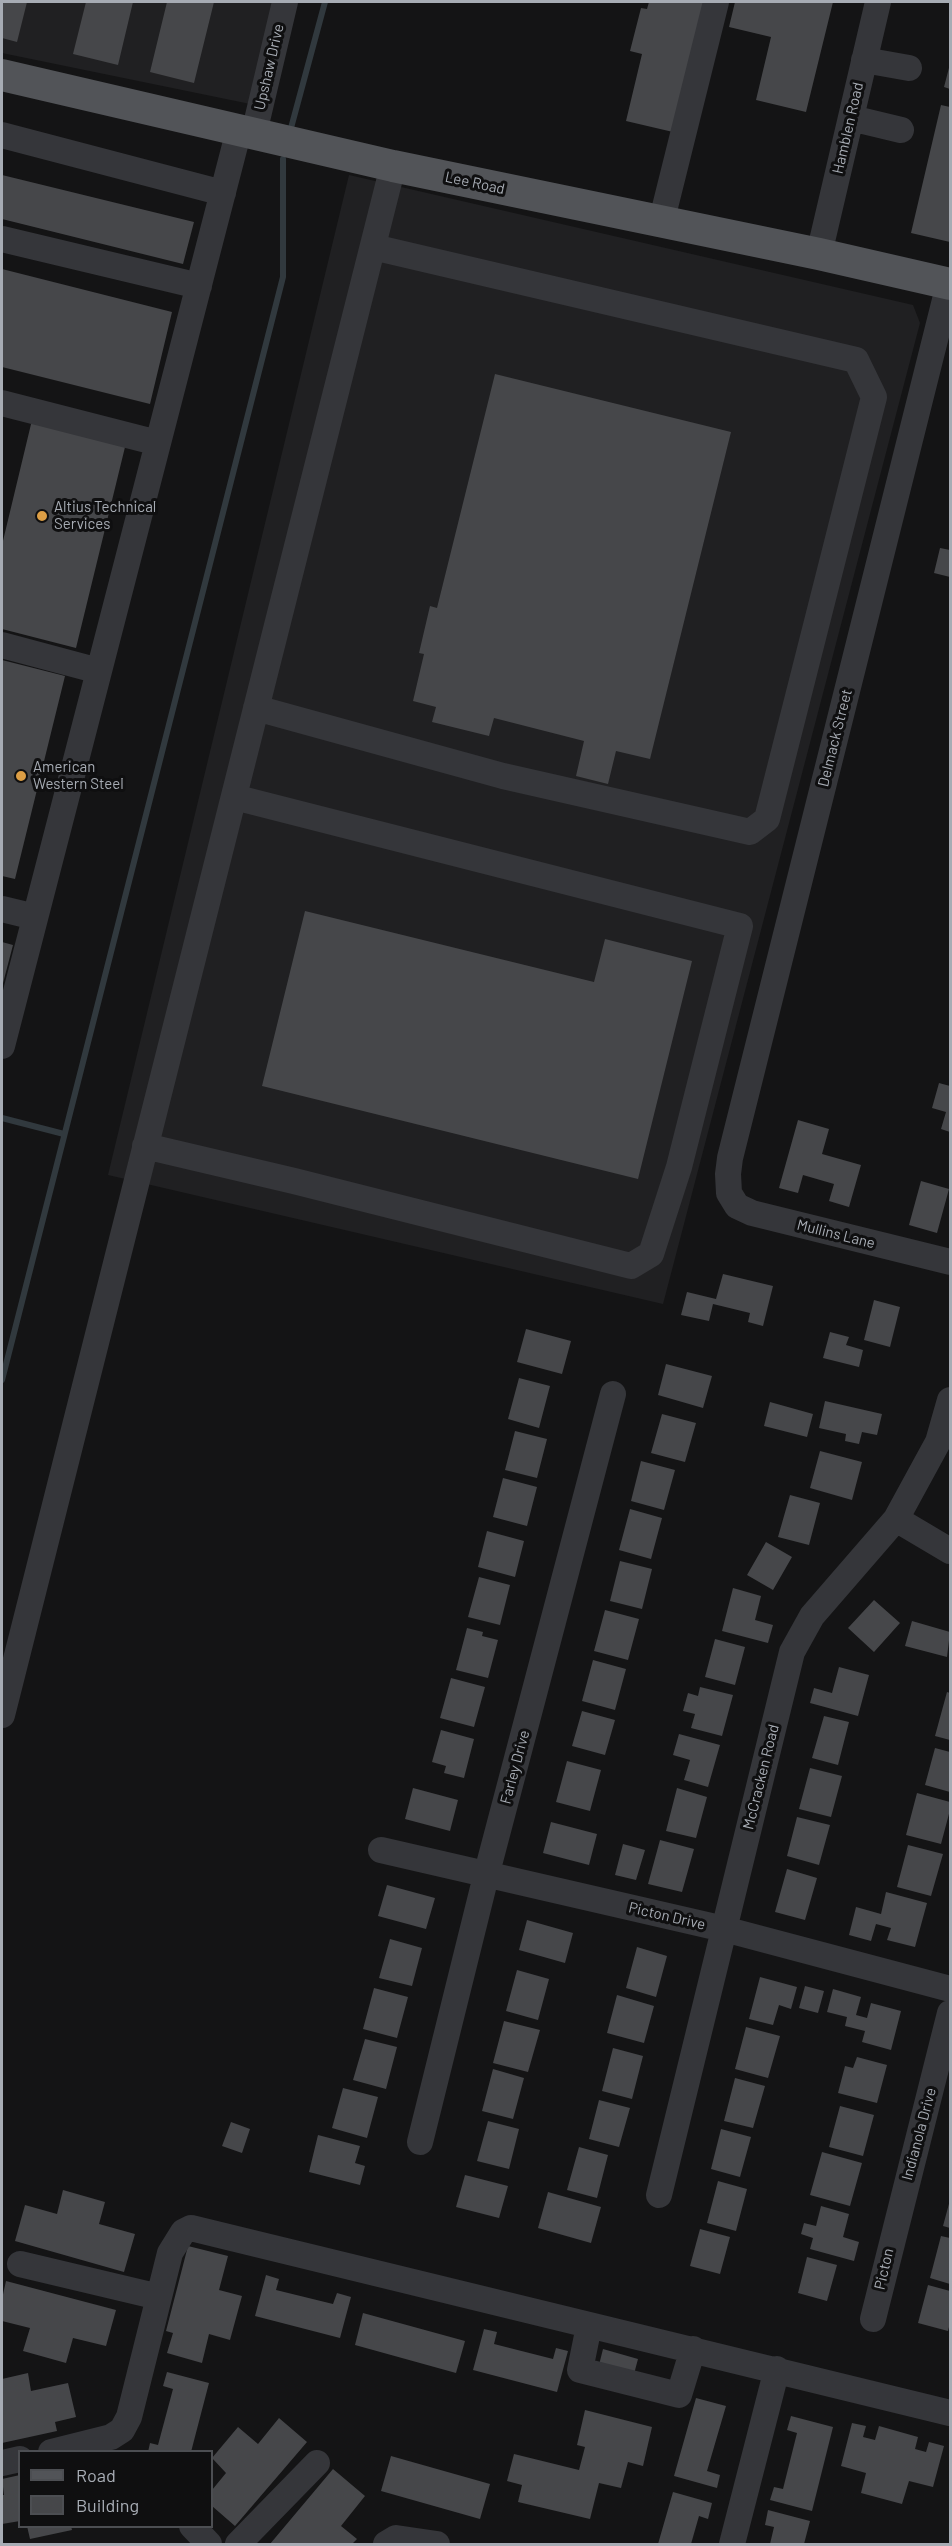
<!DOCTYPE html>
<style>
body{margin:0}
#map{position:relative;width:952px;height:2546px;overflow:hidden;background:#141415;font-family:Barlow,sans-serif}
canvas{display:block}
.frame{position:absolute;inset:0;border:3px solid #a7acb4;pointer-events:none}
.legend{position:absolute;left:18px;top:2450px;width:195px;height:78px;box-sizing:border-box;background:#0f0f10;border:2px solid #4c4e52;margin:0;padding:8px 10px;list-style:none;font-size:18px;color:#a7acb4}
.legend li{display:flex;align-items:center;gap:12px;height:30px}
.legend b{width:30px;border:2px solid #4c4e52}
</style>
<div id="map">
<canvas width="952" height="2546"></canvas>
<div class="frame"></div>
<ul class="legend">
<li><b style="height:8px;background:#525458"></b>Road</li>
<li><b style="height:16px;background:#46474a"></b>Building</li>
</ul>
</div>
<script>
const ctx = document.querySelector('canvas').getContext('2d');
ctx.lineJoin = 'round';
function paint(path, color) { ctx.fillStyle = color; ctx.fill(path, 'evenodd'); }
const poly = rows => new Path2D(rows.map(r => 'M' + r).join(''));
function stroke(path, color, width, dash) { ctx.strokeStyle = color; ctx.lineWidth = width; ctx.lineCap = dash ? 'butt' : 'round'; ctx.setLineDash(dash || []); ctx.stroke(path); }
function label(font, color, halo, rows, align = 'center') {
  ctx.font = font + ' Barlow,sans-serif'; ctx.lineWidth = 6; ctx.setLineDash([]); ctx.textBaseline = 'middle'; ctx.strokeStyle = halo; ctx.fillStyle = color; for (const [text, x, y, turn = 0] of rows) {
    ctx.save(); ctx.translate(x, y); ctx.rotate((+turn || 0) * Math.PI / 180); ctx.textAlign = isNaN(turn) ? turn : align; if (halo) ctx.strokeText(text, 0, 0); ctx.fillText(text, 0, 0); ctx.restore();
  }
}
paint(poly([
 [2,2,285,2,260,106,2,53],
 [349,175,913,305,920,323,663,1304,108,1175]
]), '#202022');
stroke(poly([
 [291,128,325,2],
 [2,1118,64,1134],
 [2,1380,283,277,283,159]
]), '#31393e', 6);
paint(poly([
 [2,2,27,2,17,42,2,38],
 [86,2,133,2,118,65,73,54],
 [167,2,214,2,194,83,150,72],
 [649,2,704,2,673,132,626,121,642,54,630,51,641,8,647,9],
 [735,2,833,2,806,112,756,100,771,37,729,27],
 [950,64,950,89,944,87],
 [941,105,950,107,950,242,911,233],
 [2,175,194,222,183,264,2,219],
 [2,269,172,312,150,404,2,367],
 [495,374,731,432,650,759,616,751,608,784,576,776,584,741,494,718,489,736,432,722,436,707,413,701,424,654,419,653,430,606,437,608],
 [32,420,126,443,76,648,2,629,2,545],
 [940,548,950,550,950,577,934,573],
 [2,660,65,676,15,879,2,876],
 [305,911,594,982,605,939,692,961,638,1179,262,1086],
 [2,942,13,945,2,987],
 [939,1083,950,1086,950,1132,941,1129,946,1112,932,1108],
 [798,1120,829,1129,822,1154,861,1165,849,1207,829,1201,834,1184,803,1175,798,1193,779,1188],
 [921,1181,949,1189,937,1233,909,1225],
 [723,1274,773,1286,763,1326,748,1322,750,1313,713,1304,709,1321,681,1315,687,1292,716,1299],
 [874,1300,900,1307,890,1347,864,1340],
 [526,1329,571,1341,562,1374,517,1362],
 [830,1332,849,1337,846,1345,863,1350,859,1367,823,1358],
 [666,1364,712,1376,703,1408,658,1395],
 [519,1378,550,1386,539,1428,508,1419],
 [825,1401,882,1414,877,1435,862,1432,859,1444,845,1441,846,1434,819,1428],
 [770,1402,813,1414,807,1437,764,1426],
 [662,1414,696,1423,685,1462,651,1453],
 [515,1431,547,1439,537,1478,505,1470],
 [820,1451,862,1462,852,1500,810,1488],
 [641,1461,675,1470,664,1510,631,1501],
 [503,1478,537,1487,527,1526,493,1517],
 [790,1495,820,1503,809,1545,778,1537],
 [630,1509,662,1518,651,1559,619,1550],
 [487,1531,524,1541,515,1577,478,1567],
 [766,1542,792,1557,773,1590,747,1575],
 [620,1561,652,1569,642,1609,610,1601],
 [479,1577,510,1585,500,1625,468,1617],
 [733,1588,761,1596,755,1620,773,1625,768,1643,722,1631],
 [874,1600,900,1623,874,1652,848,1628],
 [605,1610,639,1619,628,1660,594,1651],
 [912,1621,950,1632,947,1657,905,1646],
 [467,1628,483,1632,482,1636,498,1640,488,1678,456,1670],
 [715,1639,745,1647,735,1685,705,1677],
 [593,1660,626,1669,615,1710,582,1701],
 [839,1667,869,1675,858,1716,810,1703,814,1688,832,1693],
 [451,1678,485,1687,474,1727,440,1718],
 [700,1687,733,1695,722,1736,691,1728,695,1714,683,1711,688,1693,698,1696],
 [947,1692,950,1693,950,1740,935,1736],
 [582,1711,615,1720,605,1755,572,1746],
 [824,1716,849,1722,838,1765,812,1758],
 [441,1730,474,1739,464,1778,444,1773,446,1766,432,1762],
 [679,1734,720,1745,708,1787,684,1780,690,1760,673,1755],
 [935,1748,950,1752,950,1792,925,1785],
 [567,1761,601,1770,590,1811,556,1802],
 [810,1768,842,1776,831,1817,799,1809],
 [413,1788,458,1800,450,1831,405,1819],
 [677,1788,707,1797,696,1838,666,1831],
 [917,1793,950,1802,950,1810,941,1844,906,1835],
 [797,1817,830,1825,819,1865,787,1856],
 [551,1822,597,1834,589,1865,543,1853],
 [660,1840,694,1849,682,1892,648,1884],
 [623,1844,645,1850,636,1880,615,1875],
 [908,1845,943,1854,931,1896,897,1887],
 [787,1869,817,1878,805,1920,775,1912],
 [387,1885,435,1898,426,1929,378,1916],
 [886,1892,927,1903,915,1947,887,1940,891,1928,876,1924,871,1941,849,1935,856,1907,881,1914],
 [527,1920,573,1933,565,1963,519,1950],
 [390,1939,422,1948,412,1986,379,1978],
 [637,1947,667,1956,656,1997,626,1988],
 [517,1970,549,1979,538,2020,506,2011],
 [760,1977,797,1987,791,2009,779,2005,773,2025,749,2019],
 [805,1986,824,1991,818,2013,799,2008],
 [374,1988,408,1997,397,2038,363,2029],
 [833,1989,861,1997,856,2015,867,2018,871,2003,901,2011,891,2050,862,2042,865,2031,845,2026,847,2017,827,2012],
 [617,1995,654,2006,644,2043,607,2033],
 [504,2021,540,2030,528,2072,493,2063],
 [746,2027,780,2036,768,2078,735,2069],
 [365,2039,397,2047,386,2089,353,2080],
 [613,2048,643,2056,632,2099,602,2091],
 [857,2057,887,2065,877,2103,838,2093,845,2066,853,2068],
 [493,2069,524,2078,513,2119,482,2111],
 [735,2078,765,2086,753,2128,724,2121],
 [343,2088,378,2097,367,2138,332,2128],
 [599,2100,630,2108,619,2147,589,2139],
 [840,2106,874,2115,863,2156,829,2147],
 [488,2121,519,2129,509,2169,477,2161],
 [231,2122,250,2129,242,2153,222,2146],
 [721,2129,751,2137,740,2177,711,2169],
 [318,2135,360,2146,355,2163,365,2166,360,2185,309,2172],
 [579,2147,608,2155,597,2198,567,2190],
 [822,2152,862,2163,850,2206,810,2195],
 [465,2175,508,2186,499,2218,456,2207],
 [718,2181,747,2189,736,2231,707,2223],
 [63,2190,105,2202,99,2224,135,2234,124,2272,15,2241,25,2205,57,2214],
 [548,2192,601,2207,591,2243,538,2228],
 [950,2200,950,2228,943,2226],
 [821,2206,849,2214,843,2237,859,2242,854,2261,810,2249,813,2238,801,2234,804,2223,816,2226],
 [700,2229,730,2237,720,2274,690,2266],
 [941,2236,950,2238,950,2284,930,2278],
 [188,2246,228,2256,219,2290,242,2296,230,2340,209,2334,202,2363,167,2353,173,2333,166,2331],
 [807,2257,837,2265,827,2301,798,2293],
 [266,2275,279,2279,276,2290,333,2304,337,2293,351,2297,340,2338,255,2316],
 [6,2281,116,2310,106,2346,73,2338,66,2363,23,2351,30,2328,2,2321,2,2299],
 [928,2285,950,2291,950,2323,948,2331,918,2323],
 [363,2313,465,2341,456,2373,355,2345],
 [484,2329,497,2332,494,2344,553,2359,556,2348,568,2351,557,2392,473,2370],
 [603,2349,638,2359,634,2374,599,2365],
 [167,2372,209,2383,191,2452,148,2452,150,2443,158,2445,173,2389,163,2386],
 [28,2373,31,2391,68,2383,76,2417,55,2422,57,2431,2,2443,2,2379],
 [696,2398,726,2406,707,2471,720,2475,717,2488,674,2476],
 [585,2410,652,2427,643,2466,628,2462,621,2488,599,2483,590,2519,518,2502,522,2485,507,2481,514,2454,579,2470,585,2447,577,2445],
 [791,2416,833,2427,812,2511,770,2500,774,2487,783,2489,797,2433,787,2430],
 [279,2418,307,2442,235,2526,212,2506,212,2490,226,2473,212,2458,238,2427,258,2444],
 [852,2423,866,2426,863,2437,875,2440,879,2426,918,2437,915,2449,926,2452,929,2442,944,2446,933,2487,909,2481,902,2504,861,2493,866,2473,841,2466],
 [391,2456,490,2484,480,2519,381,2491],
 [333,2469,365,2496,341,2526,357,2539,352,2544,270,2544],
 [20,2475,20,2521,2,2524,2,2495,4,2495,2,2479],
 [673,2492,712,2503,708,2519,699,2516,691,2544,658,2544],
 [768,2510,810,2521,804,2544,770,2544,774,2527,765,2525],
 [27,2526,71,2526,72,2530,30,2539]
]), '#46474a');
stroke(poly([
 [864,60,909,68],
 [851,118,901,130],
 [254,133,285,2],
 [2,135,223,193],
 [661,223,716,2],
 [2,239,199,286],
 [819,254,878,2],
 [949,284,730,1158,728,1174,729,1193,737,1206,752,1213,950,1262],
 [2,403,158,443],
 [2,645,99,671],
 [256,708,503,776,750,832,767,819,874,397,856,360,373,247],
 [2,909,35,917],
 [2,1046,239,130],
 [145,1146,294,1181,631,1266,651,1254,679,1167,740,926,234,797],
 [896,1519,950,1551],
 [2,1715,393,166],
 [381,1850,724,1929,950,1989],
 [420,2142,486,1876,613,1394],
 [659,2195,792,1652,812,1616,896,1519,938,1442,950,1400],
 [20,2264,159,2297],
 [873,2319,950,2013],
 [589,2326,580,2370,679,2395,693,2349],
 [51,2452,111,2437,122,2430,129,2417,170,2253,183,2232,191,2228,950,2413],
 [2,2463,20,2459],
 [192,2526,209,2544],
 [238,2544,317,2463],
 [386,2544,396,2538,437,2544],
 [732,2544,777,2369]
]), '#35363a', 26);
stroke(poly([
 [2,75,393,166,819,254,950,284]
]), '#525458', 32);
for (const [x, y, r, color] of [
 [42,516,6,"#dc9e45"],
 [21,776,6,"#dc9e45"]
]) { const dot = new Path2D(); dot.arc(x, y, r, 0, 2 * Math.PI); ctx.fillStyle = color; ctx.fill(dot); stroke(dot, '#0f0f10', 2); }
label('15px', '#a7acb4', '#0f0f10', [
 ["Upshaw Drive",269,67,-77],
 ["Hamblen Road",848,128,-77],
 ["Lee Road",475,183,12],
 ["Delmack Street",835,738,-76],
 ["Mullins Lane",836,1234,14],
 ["Farley Drive",515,1767,-75],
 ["McCracken Road",761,1777,-76],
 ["Picton Drive",667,1916,13],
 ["Indianola Drive",919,2134,-75],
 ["Picton",884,2269,-77]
]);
label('15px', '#a7acb4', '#0f0f10', [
 ["Altius Technical",54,507],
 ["Services",54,524],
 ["American",33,767],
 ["Western Steel",33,784]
], 'left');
</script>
